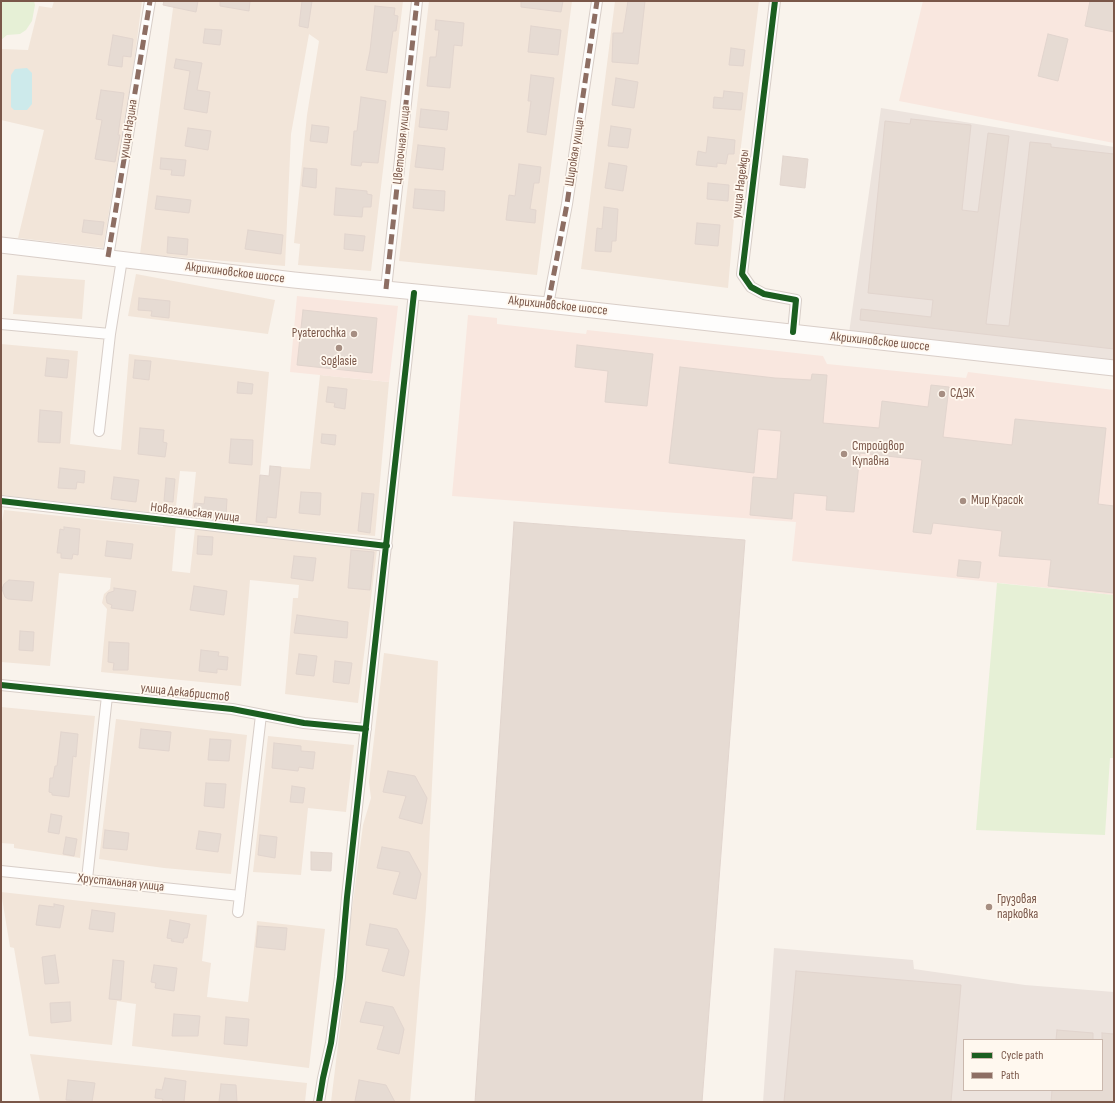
<!DOCTYPE html>
<meta charset="utf-8">
<style>
body{margin:0}
#map{position:relative;width:1115px;height:1103px;overflow:hidden;background:#f9f3ec;font-family:"Sofia Sans Condensed",sans-serif}
canvas{display:block}
.frame{position:absolute;inset:0;border:2px solid #7a5749;pointer-events:none}
.legend{position:absolute;left:963px;top:1039px;width:140px;height:52px;box-sizing:border-box;background:#fff8ef;border:1px solid #cab8ad;margin:0;padding:5px 7px;list-style:none;font-size:12px;color:#7a5749}
.legend li{display:flex;align-items:center;gap:8px;height:20px}
.legend b{width:20px;border:1px solid #cab8ad}
</style>
<div id="map">
<canvas width="1115" height="1103"></canvas>
<div class="frame"></div>
<ul class="legend">
<li><b style="height:5px;background:#1b5e20"></b>Cycle path</li>
<li><b style="height:5px;background:#8d6e63"></b>Path</li>
</ul>
</div>
<script>
const ctx = document.querySelector('canvas').getContext('2d');
ctx.lineJoin = 'round';
function paint(path, color) { ctx.fillStyle = color; ctx.fill(path, 'evenodd'); }
const poly = rows => new Path2D(rows.map(r => 'M' + r).join(''));
function stroke(path, color, width, dash) { ctx.strokeStyle = color; ctx.lineWidth = width; ctx.lineCap = dash ? 'butt' : 'round'; ctx.setLineDash(dash || []); ctx.stroke(path); }
function label(font, color, halo, rows, align = 'center') {
  ctx.font = font + ' "Sofia Sans Condensed",sans-serif'; ctx.lineWidth = 3.5; ctx.setLineDash([]); ctx.textBaseline = 'middle'; ctx.strokeStyle = halo; ctx.fillStyle = color; for (const [text, x, y, turn = 0] of rows) {
    ctx.save(); ctx.translate(x, y); ctx.rotate((+turn || 0) * Math.PI / 180); ctx.textAlign = isNaN(turn) ? turn : align; if (halo) ctx.strokeText(text, 0, 0); ctx.fillText(text, 0, 0); ctx.restore();
  }
}
paint(poly([
 [54,1,142,1,134,63,103,248,18,238,44,130,1,120,1,49,28,50,39,6,52,8],
 [174,1,403,1,371,271,298,265,300,244,294,243,307,115,319,41,309,34,291,134,285,266,140,254],
 [429,1,572,1,537,275,399,261],
 [615,1,759,1,739,162,728,288,581,269],
 [136,274,275,300,268,334,128,316],
 [17,275,85,280,82,319,13,314],
 [1,344,78,351,70,444,121,450,129,354,269,372,260,475,269,476,270,466,310,469,320,375,389,382,375,536,191,520,196,472,180,471,175,515,1,495],
 [4,510,163,527,163,524,176,525,172,571,190,573,195,529,377,550,358,703,285,694,293,598,298,598,299,585,250,580,241,686,101,672,107,609,102,603,104,594,110,589,111,578,59,573,50,666,1,662,1,528],
 [384,653,438,661,426,909,410,1102,331,1102,343,1004,351,917,363,825,371,798,369,782],
 [1,707,95,716,80,858,14,848,14,844,1,843],
 [116,719,247,735,231,874,164,868,99,859],
 [268,736,354,745,346,812,308,808,301,875,253,872],
 [1,892,207,915,202,961,211,963,207,997,248,1002,257,921,325,929,309,1068,132,1046,136,1004,129,1003,117,1001,112,1045,29,1036,14,948,10,947],
 [30,1054,307,1083,305,1102,40,1102]
]), '#f2e5d9');
paint(poly([
 [923,1,1114,1,1114,143,899,101],
 [297,296,398,306,389,382,290,372],
 [468,315,497,318,497,324,586,334,587,330,823,356,827,364,966,378,968,372,1114,390,1114,595,792,561,796,522,452,496]
]), '#f9e7df');
paint(poly([
 [881,108,1114,147,1114,363,849,333],
 [774,948,913,960,914,969,1025,985,1114,992,1114,1102,763,1102],
 [964,1040,1102,1040,1102,1090,964,1090]
]), '#ece3dd');
paint(poly([
 [1,1,34,1,35,5,32,21,26,30,20,34,7,35,1,40],
 [997,583,1114,595,1114,758,1110,758,1105,835,976,830]
]), '#e6f0d6');
paint(poly([
 [27,68,32,73,32,104,27,110,14,110,11,107,11,75,15,69]
]), '#cdeaeb');
const building = poly([
 [164,1,198,1,196,12,163,5,164,1],
 [220,1,250,1,249,11,220,6,220,1],
 [302,1,312,1,308,28,299,26,302,1],
 [521,1,563,1,561,12,521,7,521,1],
 [628,1,645,1,638,64,612,62,613,33,623,33,628,1],
 [1090,1,1114,1,1114,32,1085,26,1090,1],
 [375,6,395,8,394,15,398,16,396,31,393,31,387,73,366,70,370,51,375,6],
 [436,20,464,23,462,46,454,45,450,88,427,86,430,57,436,57,439,30,435,30,436,20],
 [531,26,561,30,558,55,528,52,531,26],
 [205,29,222,30,220,45,203,43,205,29],
 [1048,34,1068,39,1058,81,1038,76,1048,34],
 [113,35,133,39,131,57,123,56,122,67,108,65,113,35],
 [731,48,745,50,743,66,729,65,731,48],
 [176,59,202,63,197,90,210,92,207,113,184,109,190,71,174,68,176,59],
 [531,75,554,78,546,135,527,132,531,101,528,101,531,75],
 [616,78,638,82,634,108,612,105,616,78],
 [101,90,124,93,118,135,120,135,115,162,95,159,102,120,96,119,101,90],
 [724,91,743,93,741,110,713,108,714,97,723,98,724,91],
 [361,97,386,101,378,163,362,162,361,166,351,165,354,131,357,131,361,97],
 [421,109,449,112,447,130,419,127,421,109],
 [911,119,971,125,962,210,978,212,988,133,1009,136,986,324,1009,326,1030,142,1051,144,1051,147,1114,154,1114,349,860,320,861,309,931,317,933,300,868,293,885,121,910,124,911,119],
 [312,125,329,127,327,143,310,141,312,125],
 [611,126,631,129,628,148,608,146,611,126],
 [188,128,211,131,208,150,185,146,188,128],
 [708,137,735,140,734,154,728,154,726,164,717,163,717,167,696,165,698,151,706,153,708,137],
 [418,145,445,148,443,170,415,167,418,145],
 [783,156,808,159,805,188,780,185,783,156],
 [161,158,186,160,184,176,171,175,172,170,160,169,161,158],
 [609,163,627,166,623,191,605,188,609,163],
 [519,164,541,167,539,183,534,183,530,209,536,210,535,223,506,220,509,195,515,196,519,164],
 [304,168,317,169,316,188,302,186,304,168],
 [708,183,729,185,728,201,707,199,708,183],
 [336,188,367,191,367,194,372,195,371,207,363,207,362,217,334,215,336,188],
 [415,189,445,191,444,211,413,208,415,189],
 [157,196,191,200,189,213,155,209,157,196],
 [604,207,618,209,616,241,612,241,611,252,595,251,597,228,602,229,604,207],
 [84,220,104,222,102,235,82,232,84,220],
 [697,223,720,225,718,246,695,244,697,223],
 [248,230,283,235,281,254,245,249,248,230],
 [345,234,365,236,363,251,344,249,345,234],
 [168,237,188,239,187,255,167,253,168,237],
 [139,298,170,301,169,318,151,316,152,311,138,310,139,298],
 [303,310,377,318,372,373,297,365,303,310],
 [577,345,653,354,647,406,605,402,608,371,575,367,577,345],
 [47,358,69,360,67,378,45,376,47,358],
 [135,360,151,361,149,380,133,378,135,360],
 [680,367,775,378,811,380,812,374,827,375,823,423,879,428,882,401,928,407,931,385,949,387,943,437,1012,445,1015,419,1106,428,1098,504,1114,506,1114,593,1048,586,1051,560,999,556,1002,531,933,523,931,534,913,532,922,460,860,453,854,512,826,510,827,496,794,493,792,519,750,515,753,477,777,479,781,431,758,429,754,473,669,463,680,367],
 [238,382,253,384,252,394,237,393,238,382],
 [328,387,347,389,345,409,334,407,335,403,326,402,328,387],
 [40,410,62,412,60,443,38,442,40,410],
 [140,428,164,430,163,442,167,443,165,457,138,454,140,428],
 [322,434,336,435,335,445,321,443,322,434],
 [231,439,253,440,252,465,229,463,231,439],
 [270,466,281,467,276,518,267,517,267,523,256,522,260,475,269,476,270,466],
 [60,468,85,471,84,483,77,482,76,489,58,488,60,468],
 [114,477,139,480,136,502,111,499,114,477],
 [166,478,175,479,173,502,164,501,166,478],
 [301,492,321,493,320,515,299,513,301,492],
 [362,493,374,494,370,533,358,531,362,493],
 [205,497,227,499,226,516,208,514,208,519,193,517,195,503,204,504,205,497],
 [514,522,745,540,702,1102,475,1102,514,522],
 [64,527,80,529,78,555,73,554,72,559,61,558,61,553,57,553,60,529,64,530,64,527],
 [198,536,213,537,212,555,197,554,198,536],
 [107,541,133,544,131,559,105,556,107,541],
 [351,550,374,552,370,590,348,588,351,550],
 [294,556,316,558,313,581,291,578,294,556],
 [959,560,981,562,979,578,957,576,959,560],
 [9,580,34,582,32,601,8,599,5,597,2,589,4,584,9,580],
 [194,586,227,591,224,615,190,610,194,586],
 [114,588,136,591,133,611,111,608,112,605,107,603,106,597,108,593,114,591,114,588],
 [297,615,348,622,347,638,294,633,297,615],
 [20,631,34,632,33,651,19,650,20,631],
 [109,642,129,643,128,670,113,670,114,663,108,662,109,642],
 [201,650,219,652,218,656,228,657,227,670,217,669,217,673,199,671,201,650],
 [299,654,317,656,314,676,296,674,299,654],
 [335,661,352,663,349,684,333,682,335,661],
 [141,729,171,732,169,751,139,748,141,729],
 [61,732,78,734,76,757,73,756,69,797,52,795,52,793,49,792,50,778,53,778,55,766,57,766,61,732],
 [210,739,231,740,229,761,208,760,210,739],
 [274,743,301,746,301,751,315,752,313,769,299,767,298,771,272,768,274,743],
 [388,771,415,776,427,798,422,824,399,818,406,796,383,792,388,771],
 [206,783,226,784,224,808,204,806,206,783],
 [292,786,305,788,303,803,290,802,292,786],
 [51,814,62,816,59,834,48,832,51,814],
 [105,830,129,833,127,850,103,848,105,830],
 [199,831,221,834,218,852,196,849,199,831],
 [260,835,277,837,275,858,258,855,260,835],
 [66,837,77,839,74,856,63,854,66,837],
 [382,847,409,852,421,874,416,899,393,894,400,872,377,868,382,847],
 [311,852,332,853,331,871,311,870,311,852],
 [54,904,64,906,60,928,36,925,39,905,54,907,54,904],
 [92,910,115,913,113,932,89,929,92,910],
 [170,920,190,924,187,938,184,938,183,943,171,941,172,939,167,938,170,920],
 [370,924,397,929,409,951,404,976,382,971,389,949,366,945,370,924],
 [258,926,287,928,285,950,256,947,258,926],
 [55,955,59,983,45,984,42,957,55,955],
 [113,960,124,961,121,1000,109,999,113,960],
 [154,965,177,968,174,991,155,988,156,983,151,982,154,965],
 [796,971,961,985,951,1102,784,1102,796,971],
 [70,1002,71,1021,51,1023,50,1003,70,1002],
 [366,1002,393,1007,404,1029,399,1054,377,1049,384,1026,360,1022,366,1002],
 [174,1014,200,1016,198,1036,172,1036,174,1014],
 [226,1017,249,1019,247,1046,224,1044,226,1017],
 [1057,1030,1093,1033,1093,1040,1056,1040,1057,1030],
 [1102,1033,1114,1034,1114,1102,1051,1102,1052,1090,1102,1090,1102,1033],
 [165,1078,186,1081,184,1102,162,1102,163,1099,155,1098,156,1089,162,1090,165,1078],
 [68,1080,95,1083,92,1102,66,1100,68,1080],
 [359,1080,386,1085,395,1102,355,1101,359,1080],
 [221,1084,236,1085,237,1102,219,1102,221,1084]
]);
paint(building, '#e6dbd3');
stroke(building, '#e2d5ce', 1);
const minor = poly([
 [775,1,742,274,751,287,764,294,796,300,793,332],
 [108,257,150,1],
 [386,289,417,1],
 [548,305,567,204,597,1],
 [1,324,110,334],
 [99,431,110,334,122,259],
 [1,501,387,546],
 [1,685,232,709,304,723,366,729],
 [1,871,240,896],
 [87,879,107,696],
 [238,912,261,715],
 [319,1102,323,1078,331,1043,340,977,347,897,414,293]
]);
const secondary = poly([
 [1,245,294,280,548,305,1114,368]
]);
stroke(minor, '#d8cec8', 12);
stroke(secondary, '#d9cec8', 17);
stroke(minor, '#fefdfc', 10);
stroke(secondary, '#fefdfc', 15);
stroke(poly([
 [108,257,150,1],
 [386,289,417,1],
 [548,305,567,204,597,1]
]), '#8d6e63', 5, [10, 5]);
stroke(poly([
 [775,1,742,274,751,287,764,294,796,300,793,332],
 [1,501,387,546],
 [1,685,232,709,304,723,366,729],
 [319,1102,323,1078,331,1043,340,977,347,897,414,293]
]), '#1b5e20', 6);
for (const [x, y, r, color] of [
 [354,334,4,"#a68e82"],
 [339,348,4,"#a68e82"],
 [942,394,4,"#a68e82"],
 [844,454,4,"#a68e82"],
 [963,501,4,"#a68e82"],
 [989,907,4,"#a68e82"]
]) { const dot = new Path2D(); dot.arc(x, y, r, 0, 2 * Math.PI); ctx.fillStyle = color; ctx.fill(dot); stroke(dot, '#fff8ef', 1.5); }
label('13px', '#7a5749', '#fff8ef', [
 ["улица Назина",129,129,-81],
 ["Цветочная улица",402,145,-84],
 ["Широкая улица",575,153,-81],
 ["улица Надежды",741,184,-83],
 ["Акрихиновское шоссе",235,273,7],
 ["Акрихиновское шоссе",558,306,6],
 ["Акрихиновское шоссе",880,342,6],
 ["Новогальская улица",195,513,7],
 ["улица Декабристов",185,693,6],
 ["Хрустальная улица",121,883,6]
]);
label('13px', '#7a5749', '#fff8ef', [
 ["Pyaterochka",346,334,"right"],
 ["Soglasie",339,362,"center"],
 ["СДЭК",950,394],
 ["Стройдвор",852,447],
 ["Купавна",852,462],
 ["Мир Красок",971,501],
 ["Грузовая",997,900],
 ["парковка",997,915]
], 'left');
</script>
